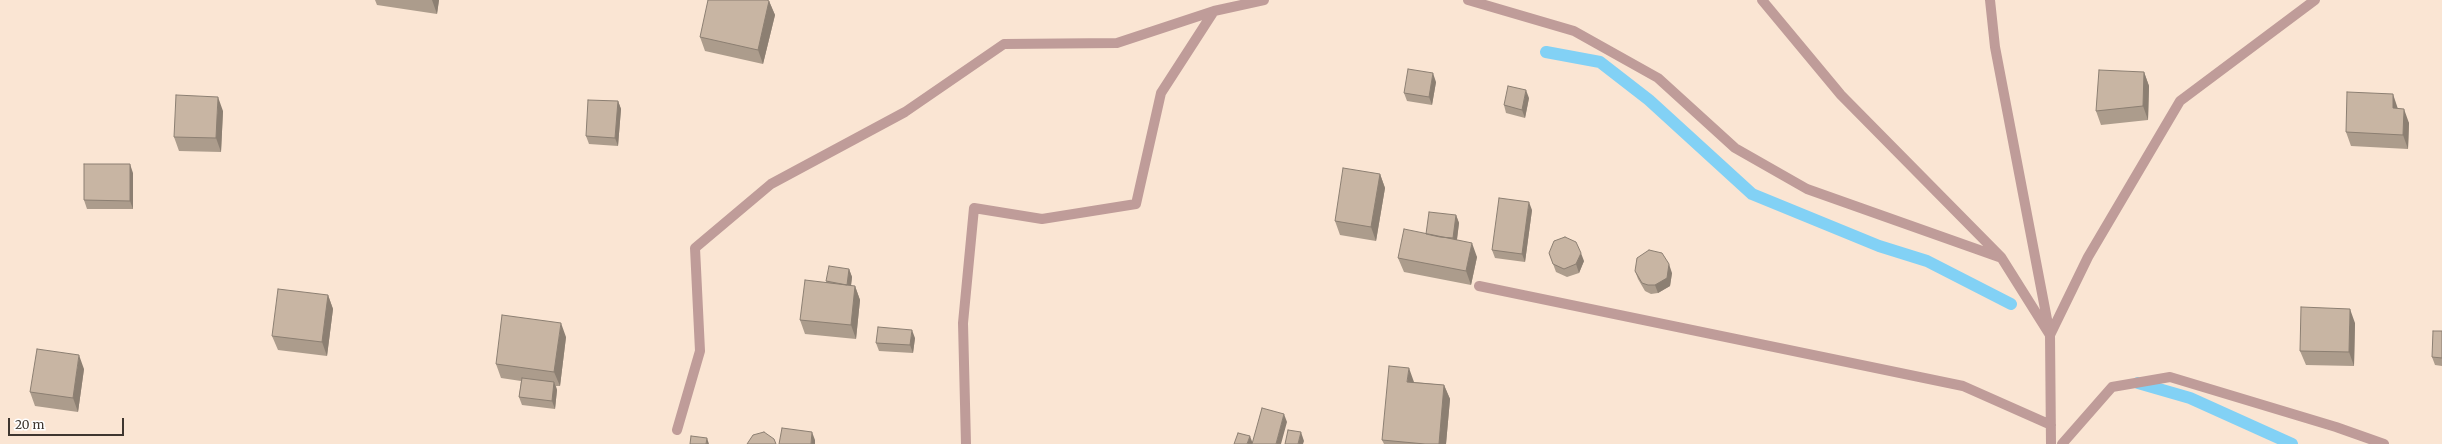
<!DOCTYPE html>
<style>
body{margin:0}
#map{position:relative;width:2442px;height:444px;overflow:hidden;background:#fae5d3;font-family:Merriweather,serif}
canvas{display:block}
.scale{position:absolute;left:8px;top:418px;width:116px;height:18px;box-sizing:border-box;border:2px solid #3e362f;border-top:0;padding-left:5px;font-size:12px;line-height:14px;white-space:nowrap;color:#3e362f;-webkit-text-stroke:3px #fff;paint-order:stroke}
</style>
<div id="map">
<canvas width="2442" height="444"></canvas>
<div class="scale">20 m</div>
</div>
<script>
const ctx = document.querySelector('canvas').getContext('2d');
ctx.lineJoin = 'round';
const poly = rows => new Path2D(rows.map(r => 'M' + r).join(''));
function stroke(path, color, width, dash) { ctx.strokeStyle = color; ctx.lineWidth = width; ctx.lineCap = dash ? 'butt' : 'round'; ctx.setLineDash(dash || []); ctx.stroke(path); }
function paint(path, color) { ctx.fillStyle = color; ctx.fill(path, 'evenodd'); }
stroke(poly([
 [1546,52,1600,62,1649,100,1752,194,1879,246,1927,261,2011,304],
 [2138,383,2190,398,2292,444]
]), '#82d1f5', 12);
stroke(poly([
 [1468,0,1574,31,1658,78,1735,148,1807,189,1999,257],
 [1762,0,1841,95,2001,257,2050,335,1995,47,1990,0],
 [1479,286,1963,386,2051,425],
 [677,430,700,351,695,248,771,184,905,112,1004,44,1117,43,1214,11,1264,0],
 [966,444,963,323,974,208,1042,219,1136,204,1161,93,1214,11],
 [2051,444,2050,335,2088,257,2180,101,2315,0],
 [2062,444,2112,387,2170,377,2336,427,2384,444]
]), '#bf9c99', 10);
paint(poly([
 [375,0,439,0,437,14,377,5],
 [769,1,775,15,763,64,705,51,700,37],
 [2144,72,2149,86,2148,120,2101,125,2096,111],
 [1436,82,1432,105,1407,101,1404,93],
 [1529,98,1525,118,1506,113,1504,105],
 [618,101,621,109,618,146,589,144,586,136],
 [2398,109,2409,123,2408,149,2351,146,2346,132],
 [223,111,221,152,179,151,174,137],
 [133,173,133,209,87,209,84,200],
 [1380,174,1385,188,1376,241,1340,235,1335,221],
 [1532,210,1525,262,1495,258,1492,250],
 [1456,215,1459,223,1457,240,1477,257,1471,285,1404,272,1398,258],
 [1549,253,1584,261,1579,273,1567,277,1556,272],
 [849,269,852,277,851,286,855,286,860,300,856,339,805,334,800,320,827,283,826,281],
 [1635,271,1672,273,1670,286,1658,293,1651,294,1645,291,1638,279],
 [328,295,333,309,327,356,278,350,272,336],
 [2355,323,2354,366,2306,365,2300,351],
 [2442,331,2442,366,2435,365,2432,357],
 [566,337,560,386,556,386,557,390,555,409,522,405,519,397,521,381,501,378,496,364],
 [915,338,913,353,879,351,876,343],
 [84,369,78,412,35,406,30,392],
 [1414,382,1444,385,1450,399,1446,444,1384,444,1382,440]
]), '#ac9c8c');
paint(poly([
 [432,0,439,0,437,14],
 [769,1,775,15,763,64,758,50],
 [2144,72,2149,86,2148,120,2143,106],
 [1433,73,1436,82,1432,105,1429,97],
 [1526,90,1529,98,1525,118,1522,110],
 [2393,94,2398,109,2393,108],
 [218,97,223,111,221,152,216,138],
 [618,101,621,109,618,146,615,138],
 [2404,109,2409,123,2408,149,2403,135],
 [130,164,133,173,133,209,130,201],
 [1380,174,1385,188,1376,241,1371,227],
 [1529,202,1532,210,1525,262,1522,254],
 [1456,215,1459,223,1456,246,1453,238],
 [1472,243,1477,257,1471,285,1466,271],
 [1581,253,1584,261,1579,273,1576,264],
 [1669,264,1672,273,1670,286,1658,293,1655,285],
 [849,269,852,277,850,293,847,285],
 [855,286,860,300,856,339,851,325],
 [328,295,333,309,327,356,322,342],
 [2350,309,2355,323,2354,366,2349,352],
 [561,323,566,337,560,386,554,372],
 [912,330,915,338,913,353,910,345],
 [79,355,84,369,78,412,73,398],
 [1409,368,1414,382,1413,396,1407,382],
 [554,382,557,390,555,409,552,401],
 [1444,385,1450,399,1446,444,1439,444],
 [1284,414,1287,422,1281,444,1276,444],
 [812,432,815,440,815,444,811,444],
 [1301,432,1304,441,1303,444,1298,444],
 [1250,436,1253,444,1247,444],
 [707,438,709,444,706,444]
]), '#8c7f72');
const building = poly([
 [708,0,767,0,769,1,758,50,700,37,708,0],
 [1408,69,1433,73,1429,97,1404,93,1408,69],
 [2099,70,2144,72,2143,106,2096,111,2099,70],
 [1508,86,1526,90,1522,110,1504,105,1508,86],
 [2347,92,2393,94,2393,108,2404,109,2403,135,2346,132,2347,92],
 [176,95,218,97,216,138,174,137,176,95],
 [588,100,618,101,615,138,586,136,588,100],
 [84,164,130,164,130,201,84,200,84,164],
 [1343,168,1380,174,1371,227,1335,221,1343,168],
 [1499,198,1529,202,1522,254,1492,250,1499,198],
 [1429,212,1456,215,1453,238,1440,237,1426,234,1429,212],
 [1404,229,1472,243,1466,271,1398,258,1404,229],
 [1565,237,1576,242,1581,253,1576,264,1564,269,1553,264,1549,253,1554,241,1565,237],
 [1649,250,1662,253,1669,264,1667,278,1655,285,1648,285,1642,283,1635,271,1637,258,1649,250],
 [829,266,849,269,847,285,826,281,829,266],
 [805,280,855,286,851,325,800,320,805,280],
 [278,289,328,295,322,342,272,336,278,289],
 [2301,307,2350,309,2349,352,2300,351,2301,307],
 [502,315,561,323,554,372,496,364,502,315],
 [878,327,912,330,910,345,876,343,878,327],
 [2433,331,2442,331,2442,358,2432,357,2433,331],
 [37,349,79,355,73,398,30,392,37,349],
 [1389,366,1409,368,1407,382,1444,385,1439,444,1425,444,1382,440,1389,366],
 [522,378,554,382,552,401,519,397,522,378],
 [1262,408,1284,414,1276,444,1252,444,1262,408],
 [782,428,812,432,811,444,779,444,782,428],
 [1288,430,1301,432,1298,444,1285,444,1288,430],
 [764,432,774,439,776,444,747,444,753,435,764,432],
 [1238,433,1250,436,1247,444,1234,444,1238,433],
 [691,436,707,438,706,444,690,444,691,436]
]);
paint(building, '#c8b5a3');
stroke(building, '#8c7f72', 1);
</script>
